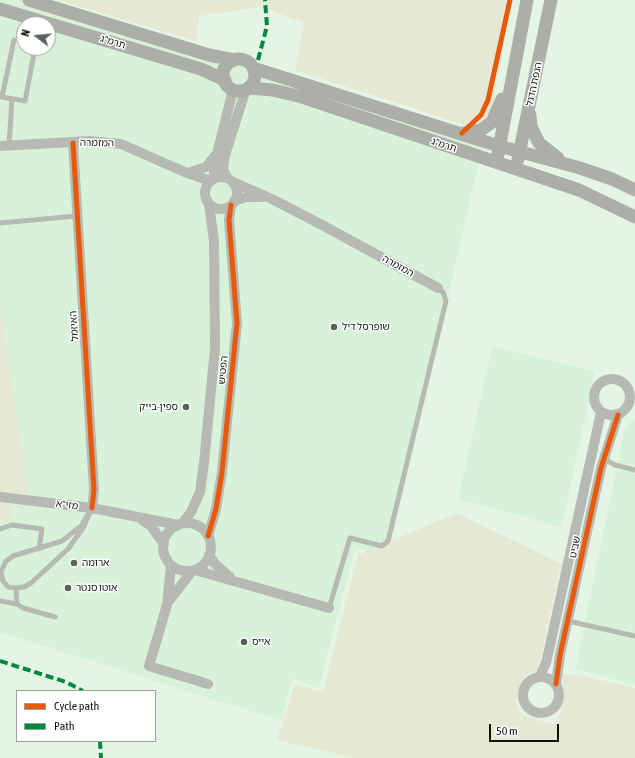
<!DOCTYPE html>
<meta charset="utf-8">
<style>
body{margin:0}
#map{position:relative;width:635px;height:758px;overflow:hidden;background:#e4f4e5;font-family:"Asap Condensed",sans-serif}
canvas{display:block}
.legend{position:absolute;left:16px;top:690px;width:140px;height:52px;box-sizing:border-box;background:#fff;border:1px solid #9da19e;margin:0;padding:5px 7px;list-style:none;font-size:12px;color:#0b150c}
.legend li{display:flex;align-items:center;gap:8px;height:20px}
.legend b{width:20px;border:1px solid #9da19e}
.north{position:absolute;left:16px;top:16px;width:40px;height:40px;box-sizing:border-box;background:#fff;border:1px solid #9da19e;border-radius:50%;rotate:286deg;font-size:11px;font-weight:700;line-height:16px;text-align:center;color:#0b150c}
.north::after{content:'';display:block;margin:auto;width:14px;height:18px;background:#576358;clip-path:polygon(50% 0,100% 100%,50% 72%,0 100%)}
.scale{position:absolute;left:489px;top:724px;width:70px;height:18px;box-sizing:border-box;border:2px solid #0b150c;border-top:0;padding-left:5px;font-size:12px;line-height:14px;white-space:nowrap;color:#0b150c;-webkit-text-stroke:3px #fff;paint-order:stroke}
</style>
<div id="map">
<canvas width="635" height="758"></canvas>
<ul class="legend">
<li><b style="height:5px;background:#e8590c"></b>Cycle path</li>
<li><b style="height:5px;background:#00873e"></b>Path</li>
</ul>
<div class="north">N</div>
<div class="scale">50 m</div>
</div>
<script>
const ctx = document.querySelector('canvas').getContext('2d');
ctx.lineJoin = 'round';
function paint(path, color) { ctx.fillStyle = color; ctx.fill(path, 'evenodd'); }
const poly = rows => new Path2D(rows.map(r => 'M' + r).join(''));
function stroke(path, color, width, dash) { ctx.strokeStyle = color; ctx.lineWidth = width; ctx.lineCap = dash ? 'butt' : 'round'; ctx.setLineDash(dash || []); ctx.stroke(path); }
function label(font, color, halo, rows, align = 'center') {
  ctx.font = font + ' "Asap Condensed","Noto Sans Hebrew",sans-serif'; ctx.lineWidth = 3; ctx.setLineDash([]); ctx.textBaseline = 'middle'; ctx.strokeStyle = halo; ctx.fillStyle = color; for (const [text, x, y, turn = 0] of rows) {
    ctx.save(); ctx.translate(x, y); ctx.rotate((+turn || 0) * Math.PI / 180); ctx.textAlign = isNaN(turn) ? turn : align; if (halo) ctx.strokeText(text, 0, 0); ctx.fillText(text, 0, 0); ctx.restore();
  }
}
paint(poly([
 [0,0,54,0,485,136,389,554,355,549,319,688,292,679,282,721,0,632],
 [24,24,48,24,48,48,24,48],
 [492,346,595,371,562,527,458,499],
 [635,419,635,685,575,669,624,431,630,422]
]), '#d8f2d9');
paint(poly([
 [58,0,512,0,491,113,486,125,474,128,295,70,304,22,260,7,199,16,196,41],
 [0,305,28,494,8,494,0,491],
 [0,504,13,505,11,521,0,523],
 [457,513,561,564,538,670,527,674,516,699,521,713,527,717,553,724,562,711,564,693,562,674,579,675,635,688,635,758,355,758,277,740,295,684,323,692,358,555]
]), '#e6e8d3');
stroke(poly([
 [14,40,2,97,25,101,35,48],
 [9,145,12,99],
 [0,223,76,216],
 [604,459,615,465,635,470],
 [92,508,83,528,68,549,31,583,24,587,16,588,8,587,3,581,1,572,6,561,13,556,62,541,81,526,92,508],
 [0,529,12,525,42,529,39,549],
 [16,588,17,604,23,608,55,617],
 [0,601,17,604],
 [329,608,350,538,382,546,388,541,446,301,443,292,438,288],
 [568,621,635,636]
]), '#b7bab3', 5);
stroke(poly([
 [73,143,94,490,92,508],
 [0,146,89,141,121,144,187,173,211,181],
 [188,173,206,167,215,156],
 '205 193a16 16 0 1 1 32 0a16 16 0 1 1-32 0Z',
 [227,178,223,169,225,155,246,89],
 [213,179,217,154,233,90],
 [233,182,272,199,324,226,438,288],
 [234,201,246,197,263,197],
 '594 397a18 18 0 1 1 36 0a18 18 0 1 1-36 0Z',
 [0,497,92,508,178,525],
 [142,520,151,526,164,544],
 [183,523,191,512,200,492,204,463,215,348,214,241,209,204],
 '163 547a24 24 0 1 1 48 0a24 24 0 1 1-48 0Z',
 [208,536,216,509,222,472,237,323,229,220,231,205],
 [209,555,215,564,230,577],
 [171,565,167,605,149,666,208,684],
 [195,570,329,608],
 [169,601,192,571],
 [540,676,546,663,551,641,601,412],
 '523 695a18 18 0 1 1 36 0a18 18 0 1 1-36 0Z',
 [556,684,560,655,601,468,618,415]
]), '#b7bab3', 10);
stroke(poly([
 [29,0,209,55,235,60],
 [0,9,201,69,225,80],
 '223 75a16 16 0 1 1 32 0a16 16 0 1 1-32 0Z',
 [253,68,499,146,580,168,612,179,635,190],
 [248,88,273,90,302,97,579,190,635,217],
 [530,115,531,127,539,143,558,158],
 [464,133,481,130,492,122,502,99],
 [498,154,527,0],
 [518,159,551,0]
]), '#acafa8', 13);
stroke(poly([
 [258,60,267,26,265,0],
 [0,661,66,682,83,691],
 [100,741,101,758]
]), '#00873e', 4, [8, 4]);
stroke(poly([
 [462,133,481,115,488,100,510,0],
 [73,143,94,490,92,508],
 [208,536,216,509,222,472,237,323,229,220,231,205],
 [556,684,560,655,601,468,618,415]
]), '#e8590c', 5);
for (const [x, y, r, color] of [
 [334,327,4,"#576358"],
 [186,407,4,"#576358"],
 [74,563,4,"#576358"],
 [68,588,4,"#576358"],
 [244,642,4,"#576358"]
]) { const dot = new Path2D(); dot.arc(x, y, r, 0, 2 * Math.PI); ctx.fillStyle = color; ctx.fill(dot); stroke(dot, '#fff', 1.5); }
label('10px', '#0b150c', '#fff', [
 ["תרמ\"ג",113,42,17],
 ["הנפת הדגל",534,84,-78],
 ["המזמרה",97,143,1],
 ["תרמ\"ג",444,145,18],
 ["המזמרה",398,266,29],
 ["האיזמל",74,326,-94],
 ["הפטיש",223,370,-84],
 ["מזי\"א",67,505,7],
 ["שביט",575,547,-78]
]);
label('10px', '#0b150c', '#fff', [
 ["שופרסל דיל",342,327],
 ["ספין-בייק",178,407,"right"],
 ["ארומה",82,563],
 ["אוטו סנטר",76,588],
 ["אייס",252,642]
], 'left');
</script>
